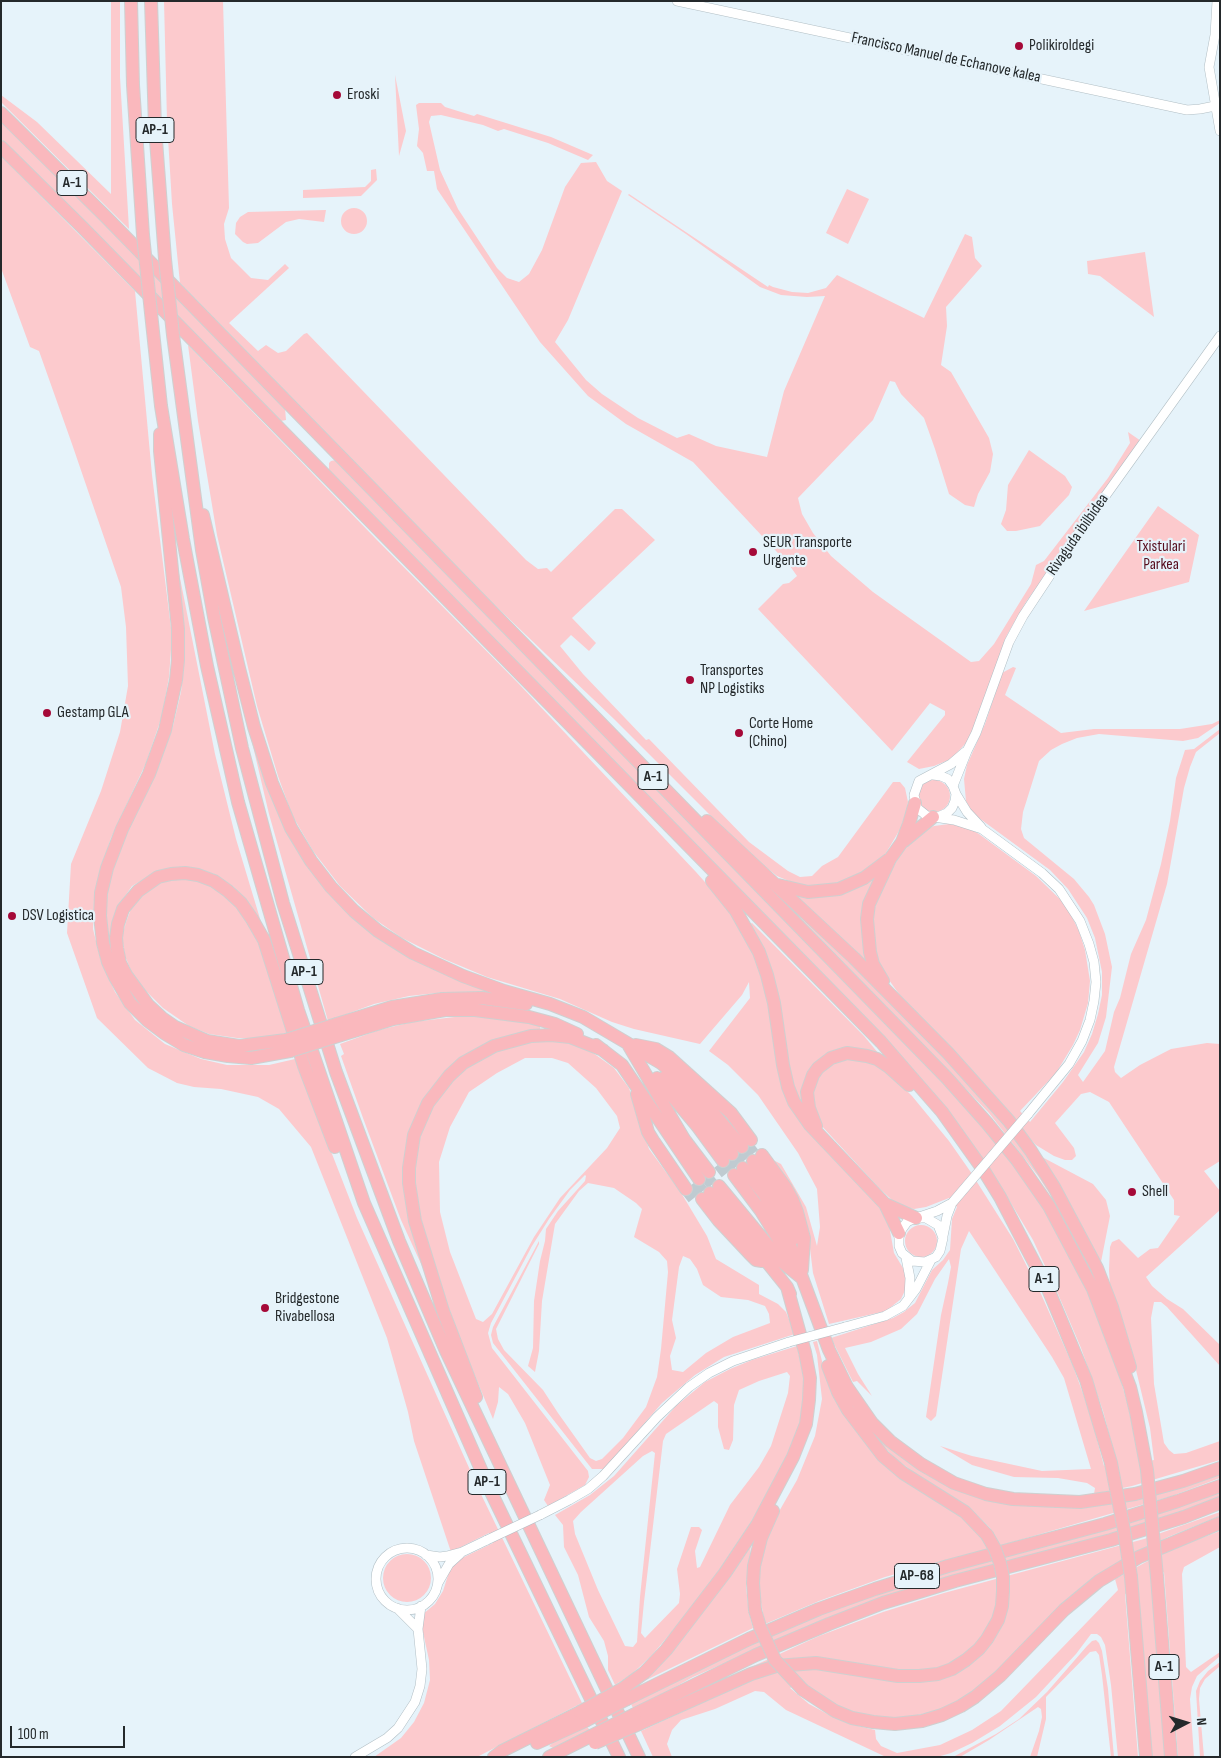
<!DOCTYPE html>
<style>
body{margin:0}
#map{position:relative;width:1221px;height:1758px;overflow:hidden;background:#e6f3fa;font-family:"Sofia Sans Condensed",sans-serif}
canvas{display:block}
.frame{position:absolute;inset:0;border:2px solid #24292b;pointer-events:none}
.north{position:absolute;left:1161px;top:1698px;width:50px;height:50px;-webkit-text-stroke:4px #e6f3fa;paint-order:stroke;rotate:85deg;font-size:14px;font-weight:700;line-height:20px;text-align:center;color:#24292b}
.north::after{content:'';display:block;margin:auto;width:18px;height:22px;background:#24292b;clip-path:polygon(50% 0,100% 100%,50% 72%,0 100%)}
.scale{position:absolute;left:10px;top:1726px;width:115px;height:22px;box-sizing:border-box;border:2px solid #24292b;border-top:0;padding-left:6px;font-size:15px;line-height:18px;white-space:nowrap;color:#24292b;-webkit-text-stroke:4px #e6f3fa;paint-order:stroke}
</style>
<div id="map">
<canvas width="1221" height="1758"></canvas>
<div class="frame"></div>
<div class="north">N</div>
<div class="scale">100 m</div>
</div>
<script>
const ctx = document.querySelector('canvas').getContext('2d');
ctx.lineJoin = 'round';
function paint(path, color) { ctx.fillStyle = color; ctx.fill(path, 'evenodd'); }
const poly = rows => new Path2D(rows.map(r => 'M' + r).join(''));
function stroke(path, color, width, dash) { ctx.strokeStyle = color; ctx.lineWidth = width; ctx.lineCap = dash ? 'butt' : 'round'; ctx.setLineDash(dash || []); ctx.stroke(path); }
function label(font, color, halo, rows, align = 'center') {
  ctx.font = font + ' "Sofia Sans Condensed",sans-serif'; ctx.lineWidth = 4.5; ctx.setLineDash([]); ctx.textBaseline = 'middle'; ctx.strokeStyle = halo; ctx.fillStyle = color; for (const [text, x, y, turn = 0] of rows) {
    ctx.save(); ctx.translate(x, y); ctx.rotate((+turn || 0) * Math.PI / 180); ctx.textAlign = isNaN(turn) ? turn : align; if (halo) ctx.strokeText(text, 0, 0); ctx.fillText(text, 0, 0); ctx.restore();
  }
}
paint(poly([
 [111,1,120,1,120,77,129,229,1,102,1,95,37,122,111,194],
 [164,1,223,1,229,208,224,224,225,239,231,258,251,278,268,280,285,264,289,268,229,323,258,351,266,345,278,353,286,351,304,334,307,333,526,560,538,569,547,568,551,572,615,509,622,509,655,540,572,618,596,643,589,651,571,635,560,646,583,674,646,740,649,739,749,842,788,871,800,877,812,876,822,866,838,857,893,782,900,782,905,788,908,802,905,821,883,858,861,875,840,885,815,887,796,884,777,876,749,854,614,719,482,593,180,283,172,204,167,121],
 [395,75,406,131,399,156],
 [419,103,441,103,445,107,474,116,477,114,551,137,593,155,588,160,548,143,504,129,498,131,483,125,441,115,431,116,429,122,440,170,458,209,497,268,507,278,519,282,529,274,542,250,565,187,581,163,596,162,607,181,622,191,568,320,555,342,586,380,602,394,638,418,677,438,689,434,716,446,767,457,784,391,825,296,807,297,781,295,760,287,686,234,628,195,629,194,768,287,769,285,773,287,792,292,808,293,826,288,837,275,924,318,965,234,972,237,975,258,982,266,946,307,947,326,941,365,951,372,989,438,993,454,990,472,978,494,974,507,965,505,949,494,935,449,924,418,901,394,895,382,890,381,873,420,798,498,802,514,813,533,831,556,873,592,971,662,979,661,994,644,1031,584,1036,565,1044,561,1108,478,1130,443,1128,432,1141,441,1026,602,1007,635,974,727,967,742,951,759,934,766,919,769,907,762,945,715,945,711,930,703,892,751,758,609,783,584,789,583,797,576,790,566,693,462,626,424,588,396,540,342,437,189,434,171,427,171,423,153,417,146,419,129,416,105],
 [1,121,70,188,285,408,286,420,281,421,1,139],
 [1,156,135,291,152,475,172,636,169,677,162,716,146,763,111,838,99,875,94,899,93,929,101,961,115,992,135,1020,165,1044,201,1059,227,1065,269,1065,295,1059,357,1218,479,1490,582,1703,477,1757,374,1757,401,1738,414,1722,424,1703,430,1680,429,1660,421,1623,422,1615,435,1604,443,1591,450,1569,460,1559,493,1543,489,1533,451,1552,414,1441,408,1412,387,1338,311,1147,279,1109,258,1097,221,1089,194,1087,177,1083,148,1068,97,1018,67,933,71,864,101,791,120,732,128,686,126,627,121,587,72,444,39,351,30,347,1,268],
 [376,169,377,180,361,196,303,198,303,190,365,187,371,181,371,170],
 [847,189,869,199,848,244,826,233],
 '341 221a13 13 0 1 1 26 0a13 13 0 1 1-26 0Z',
 [326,210,324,222,299,219,286,222,258,243,247,244,243,242,235,234,236,223,240,217,248,212],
 [1145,252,1153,310,1154,317,1100,276,1088,274,1087,261],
 [188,345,376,539,519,684,696,872,728,908,747,939,762,973,787,1097,887,1214,894,1253,906,1273,907,1286,901,1299,886,1311,829,1324,813,1273,807,1224,796,1195,771,1159,781,1164,806,1207,817,1246,820,1227,817,1189,798,1153,758,1095,728,1065,709,1051,750,998,749,982,742,995,700,1044,634,1029,612,1022,560,999,487,977,444,959,402,938,373,918,340,886,313,851,292,815,278,776,257,706,217,535,198,421],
 [1029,450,1065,476,1072,487,1069,495,1040,526,1016,531,1007,531,1001,524,1006,510,1008,485],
 [336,460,941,1078,978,1119,1013,1164,1040,1202,1069,1252,1095,1309,1116,1363,1128,1406,1140,1463,1154,1460,1150,1428,1129,1341,1110,1286,1109,1270,1110,1247,1112,1242,1119,1239,1138,1258,1150,1249,1158,1248,1180,1216,1174,1215,1174,1200,1109,1102,1090,1092,1081,1094,1055,1123,1074,1148,1076,1156,1072,1160,1065,1160,1054,1156,1036,1145,1024,1133,1000,1102,965,1063,899,994,884,973,876,957,873,916,878,896,888,875,907,845,919,833,934,826,949,824,967,827,979,834,1036,876,1066,905,1079,931,1085,950,1090,981,1088,1003,1080,1030,1073,1045,1056,1073,1020,1111,1030,1122,1063,1082,1084,1052,1092,1034,1098,1014,1102,995,1102,972,1095,938,1087,918,1068,889,1050,870,979,818,971,810,966,801,964,779,967,765,985,724,1002,673,1013,667,1016,668,1005,695,1061,733,1094,729,1180,729,1212,724,1220,720,1220,723,1198,738,1183,741,1099,734,1077,738,1062,744,1051,750,1039,761,1023,812,1021,829,1024,838,1074,879,1089,897,1094,905,1105,934,1112,967,1106,1017,1098,1043,1078,1075,1083,1082,1105,1051,1114,1012,1120,998,1131,954,1146,920,1161,864,1170,821,1176,778,1185,750,1194,749,1220,729,1220,733,1196,752,1190,767,1184,788,1167,884,1114,1067,1115,1072,1121,1078,1140,1065,1171,1049,1207,1043,1220,1044,1220,1161,1204,1171,1220,1191,1220,1210,1146,1277,1152,1286,1167,1299,1183,1309,1220,1345,1220,1366,1167,1307,1161,1302,1154,1302,1151,1318,1154,1384,1164,1443,1169,1450,1174,1454,1186,1453,1220,1441,1220,1460,1132,1486,1094,1494,1095,1488,1087,1483,1058,1478,1014,1477,972,1465,940,1446,972,1456,1042,1471,1091,1469,1064,1378,1052,1357,969,1231,961,1249,936,1416,931,1421,926,1417,941,1315,948,1283,951,1267,949,1259,935,1279,917,1314,901,1329,871,1342,845,1348,858,1374,872,1396,857,1381,853,1382,831,1338,893,1318,904,1312,915,1303,932,1270,943,1260,950,1250,952,1219,957,1207,949,1198,926,1207,914,1209,902,1207,892,1200,879,1188,820,1124,812,1101,813,1090,818,1077,827,1066,837,1061,851,1058,874,1064,890,1074,912,1096,949,1141,970,1171,1013,1239,1041,1294,1073,1366,1090,1413,1104,1466,1117,1464,1103,1411,1081,1348,1058,1294,1033,1240,1003,1190,969,1140,329,470,329,463,331,461],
 [1158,506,1199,535,1189,582,1084,611],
 [177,563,215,754,236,839,261,922,234,887,214,874,200,869,157,872,132,886,117,908,116,963,108,939,106,916,108,885,114,862,160,761,173,726,181,692,184,666,183,626],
 [243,704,307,864,385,940,428,967,505,996,470,992,446,992,409,996,374,1004,328,1021,269,814],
 '918 796a16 16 0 1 1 32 0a16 16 0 1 1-32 0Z',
 [875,876,869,965,792,894,821,896,835,896,849,891],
 [175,879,194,879,211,885,225,894,240,910,262,950,287,1033,261,1038,237,1038,209,1034,189,1026,163,1008,143,988,132,973,125,956,122,937,126,922,132,906,143,894,158,883],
 [796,908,916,1023,1021,1142,1076,1235,1038,1176,989,1113,794,911],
 [752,923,864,1036,879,1054,816,1064,805,1113,792,1090,750,924],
 [472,1015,514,1018,540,1025,540,1029,507,1037,456,1063,406,1153,427,1277,401,1220,363,1118,341,1056,344,1054,340,1044,379,1030,412,1022],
 [537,1040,560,1040,589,1050,614,1068,629,1088,649,1149,680,1191,707,1236,716,1259,759,1285,759,1294,778,1304,786,1312,795,1334,724,1357,695,1375,662,1403,605,1469,592,1469,493,1343,491,1335,493,1327,539,1241,539,1244,496,1329,498,1339,504,1350,543,1390,558,1413,590,1458,596,1461,602,1459,623,1438,646,1407,657,1377,661,1349,668,1272,667,1261,659,1252,634,1237,642,1209,636,1203,614,1188,588,1183,579,1191,555,1224,542,1301,539,1351,535,1372,528,1366,533,1348,534,1301,540,1261,545,1241,546,1229,558,1211,585,1181,586,1176,585,1175,570,1190,549,1219,532,1246,491,1323,488,1333,492,1348,588,1471,589,1477,585,1485,548,1506,544,1500,550,1485,525,1423,508,1394,499,1387,498,1402,493,1419,467,1357,446,1300,424,1233,417,1198,413,1171,418,1144,425,1122,436,1101,452,1081,470,1065,493,1051],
 [525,1058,552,1058,568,1063,596,1088,617,1116,620,1128,607,1148,560,1198,534,1237,492,1314,483,1322,476,1319,450,1252,440,1212,439,1162,450,1127,469,1092,497,1073],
 [683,1256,690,1259,697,1269,703,1285,721,1297,748,1300,765,1306,769,1314,770,1323,733,1337,706,1353,683,1372,672,1370,670,1356,676,1338,672,1320,679,1267],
 [1042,1157,1093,1184,1106,1200,1110,1216,1100,1267],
 '905 1241a16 16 0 1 1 32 0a16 16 0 1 1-32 0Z',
 [817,1341,823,1365,853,1426,974,1524,990,1549,938,1562,885,1577,819,1601,765,1624,759,1592,759,1578,761,1559,765,1541,777,1515,797,1480,815,1436,822,1399,817,1355,813,1342],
 [797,1346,805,1385,800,1434,780,1473,744,1534,704,1594,652,1655,632,1674,615,1685,608,1670,608,1656,604,1641,589,1617,578,1575,564,1547,563,1525,555,1515,590,1495,614,1476,676,1406,705,1382,730,1369,752,1360],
 [787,1372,790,1376,788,1393,771,1446,759,1467,730,1505,700,1567,697,1568,695,1551,702,1530,699,1527,691,1527,677,1569,680,1594,679,1603,645,1638,641,1633,644,1602,663,1441,666,1434,714,1401,718,1404,718,1427,724,1449,729,1450,733,1440,734,1405,739,1390,759,1381],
 [652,1451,655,1453,640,1597,637,1642,633,1647,625,1646,598,1590,575,1534,573,1521,581,1512,643,1456],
 [864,1419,918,1469,938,1481,994,1501,1028,1506,1063,1507,1220,1474,1220,1478,1172,1496,999,1546,990,1528,977,1515,958,1501,924,1480,896,1459,877,1440],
 [1220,1492,1220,1499,1167,1518,835,1615,693,1677,634,1710,631,1704,751,1644,837,1608,967,1566,1018,1554,1139,1520],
 [1220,1512,1220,1516,1168,1537,1117,1563,1087,1583,1054,1613,983,1686,943,1709,905,1718,878,1718,855,1714,836,1707,817,1695,802,1681,790,1688,809,1704,833,1717,854,1725,875,1730,876,1739,881,1746,897,1753,940,1745,972,1730,1001,1711,1118,1590,1115,1579,1146,1562,1180,1546,1220,1531,1220,1547,1184,1567,1182,1574,1186,1667,1191,1672,1220,1652,1220,1656,1197,1676,1192,1687,1190,1699,1194,1757,1178,1757,1164,1572,1151,1579,1165,1757,1152,1757,1138,1591,1125,1594,1138,1757,1118,1757,1111,1685,1105,1645,1101,1637,1097,1634,1091,1634,1076,1654,1036,1697,1000,1726,972,1743,951,1753,937,1757,886,1757,786,1710,764,1692,755,1691,715,1709,681,1720,672,1730,667,1744,672,1757,653,1757,641,1731,751,1680,771,1673,797,1669,822,1668,910,1682,926,1682,947,1677,965,1667,982,1653,996,1635,1008,1604,1009,1590,1000,1591,998,1605,992,1622,983,1638,968,1652,952,1663,936,1669,923,1673,897,1672,831,1659,789,1660,761,1668,729,1679,704,1691,703,1689,819,1636,883,1612,944,1593,1144,1539],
 [751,1545,746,1587,749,1613,753,1628,638,1684],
 '383 1578a24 24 0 1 1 48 0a24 24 0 1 1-48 0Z',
 [1096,1640,1099,1643,1102,1651,1108,1689,1114,1757,1111,1757,1102,1675,1099,1655,1096,1651,1090,1652,1046,1697,1046,1719,1037,1757,1030,1757,1039,1731,1042,1717,1041,1709,1038,1707,989,1740,960,1757,953,1757,996,1734,1019,1719,1047,1692,1087,1646,1092,1641],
 [1220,1662,1220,1666,1205,1679,1200,1688,1199,1699,1204,1757,1200,1757,1196,1691,1200,1681,1208,1671],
 [587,1726,590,1731,553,1748,549,1746,555,1741]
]), '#fccacd');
stroke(poly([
 [746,1144,757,1158],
 [737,1151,748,1165],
 [728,1158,739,1172],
 [719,1164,730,1178],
 [705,1175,716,1189],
 [695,1182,706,1196],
 [686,1189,697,1203]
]), '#bfcbd1', 12, [12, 6]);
const minor = poly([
 [677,1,1187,110,1200,109,1215,106],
 [1217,1,1215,35,1209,67,1220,131],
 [965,752,951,764,919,781,914,795,917,808,927,816,954,820,982,829,1042,873,1059,889,1080,921,1089,944,1094,962,1096,982,1094,1001,1090,1020,1082,1041,1069,1064,1028,1114],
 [933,775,941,776,948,779,953,786,956,794,955,801,952,808,947,813,940,816],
 [953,786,967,751,976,733,1009,642,1023,616,1068,548,1220,336],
 [956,794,967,812,981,827],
 [919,1218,926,1218,938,1225,943,1238,940,1251,936,1257,925,1262,912,1261,902,1253,899,1246,899,1233,907,1222,913,1219,937,1211,952,1203],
 [943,1236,947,1216,952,1203],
 [906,1258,910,1278,909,1297],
 [845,1327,885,1316,903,1306,916,1289,931,1260],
 [540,1515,569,1500,588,1489,603,1476,657,1417,689,1387,709,1373,733,1361,789,1342],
 '376 1579a31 31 0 1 1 62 0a31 31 0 1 1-62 0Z',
 [426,1555,440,1557,447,1556,462,1552,487,1540],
 [438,1583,449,1564,460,1554],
 [397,1608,418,1629],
 [355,1757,387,1738,398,1728,415,1702,420,1686,422,1669,418,1629,421,1606]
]);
const highway = poly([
 [131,1,133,85,143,235],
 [151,1,155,127,165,259],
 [1,113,106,217,373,490,946,1077,987,1123,1017,1160,1049,1206,1093,1289,1130,1387,1136,1412,1147,1470],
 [1,147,83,228,881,1042,921,1088,942,1112,984,1171,1000,1197,1048,1289,1086,1380,1111,1463],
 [151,313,161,406,183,539,207,666,238,802,298,1010,364,1203,490,1490,619,1757],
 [173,335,202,550,214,617,242,748,283,903,336,1072,399,1241,446,1351,639,1757],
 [160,434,160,451,178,629,178,660,176,680,165,730,149,774,122,829,107,868,101,893,100,916,103,943,108,962,115,977,130,1003,148,1021,164,1033,184,1045,205,1052,228,1056,251,1058,290,1051],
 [203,515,239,668,254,727,272,783,291,828,311,861,331,887,354,911,378,931,413,953,463,976,504,991,550,1004,583,1017,661,1063,697,1094,742,1147],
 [707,821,854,958,948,1053,1009,1121,1031,1151,1054,1187,1097,1268,1112,1307,1130,1367],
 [904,841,933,817],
 [712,881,736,911,759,952,767,975,774,1003,783,1065,788,1087,794,1102,810,1125,885,1204,899,1233],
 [778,885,808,892,839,889,864,878,888,860],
 [883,981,873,964,870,952,867,919,869,904,890,859,902,842,909,824,915,803],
 [337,1024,392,1007,442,999,482,998,526,1004],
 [341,1035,393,1019,445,1010,475,1010,529,1017,555,1024,577,1034],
 [286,1040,239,1046,207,1041,175,1027,162,1018,148,1005,126,975,120,963,117,948,116,938,118,924,123,909,138,891,158,877,171,874,185,873,198,875,214,881,228,891,241,903,252,919,264,940,304,1066,335,1147],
 [596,1045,622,1065,699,1179],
 [636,1045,656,1049,669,1057,731,1113,751,1140],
 [629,1046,684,1139,709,1172],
 [665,1077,695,1108,732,1154],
 [657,1078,698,1127,723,1161],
 [637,1094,648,1132,654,1142,686,1189],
 [816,1126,809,1108,807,1092,813,1075,818,1068,831,1058,847,1053,867,1056,877,1059,889,1067,909,1085],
 [762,1155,786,1188,792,1199,797,1212,804,1238,802,1270],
 [753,1161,778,1197,792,1225,795,1238],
 [743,1168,764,1194,784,1229,829,1350,847,1387,872,1423,890,1441,921,1464,954,1483,986,1494,1013,1499,1080,1502,1135,1494,1183,1481,1220,1468],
 [734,1175,761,1211,789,1256],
 [719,1186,781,1261,802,1278],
 [710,1193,767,1262,787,1287,790,1294],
 [702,1199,719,1221,749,1253,756,1260,762,1261],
 [885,1204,916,1218],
 [828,1366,838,1392,848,1410,883,1456,903,1473,965,1512,987,1535],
 [476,1397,443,1311,415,1221,409,1183,409,1168,414,1135,428,1103,449,1076,463,1063,494,1046,531,1036,551,1035,570,1037,603,1050],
 [1131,1577,1146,1757],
 [1157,1577,1171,1757],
 [755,1610,753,1583,754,1566,761,1538,773,1511],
 [622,1689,644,1673,666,1650,725,1573,757,1525,793,1457,806,1424,809,1400,810,1378,805,1352,787,1287],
 [803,1690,835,1711,852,1718,873,1722,895,1724,922,1721,942,1715,961,1706,975,1697,1000,1676,1064,1610,1099,1581,1139,1557,1220,1523],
 [627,1699,749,1639,819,1609,875,1589,948,1566,1105,1524,1178,1501,1220,1486],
 [635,1714,756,1655,829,1624,883,1603,955,1581,1111,1540,1184,1517,1220,1503],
 [639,1724,751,1674,776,1666,816,1663,898,1676,919,1676,938,1674,952,1669,966,1660,979,1649,987,1639,998,1620,1002,1606,1003,1591],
 [537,1743,585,1721],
 [494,1757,502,1751,580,1712],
 [549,1757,591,1736]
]);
stroke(minor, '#b2bfc5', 10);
stroke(highway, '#cfd0d0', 14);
stroke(minor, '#fff', 9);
stroke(highway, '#fab8bd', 12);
const minorBridge = poly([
 [952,1203,1028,1114],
 [789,1342,845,1327],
 [487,1540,540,1515]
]);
const highwayBridge = poly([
 [143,235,151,313],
 [165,259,173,335],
 [286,1040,337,1024],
 [290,1051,341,1035],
 [1111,1463,1124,1530,1131,1577],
 [1147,1470,1157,1577],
 [987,1535,995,1549,1000,1563,1003,1577,1003,1591],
 [755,1610,760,1627,775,1660,803,1690],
 [580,1712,622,1689],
 [585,1721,627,1699],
 [591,1736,635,1714],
 [595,1743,639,1724]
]);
stroke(minorBridge, '#b2bfc5', 10, []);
stroke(highwayBridge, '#cfd0d0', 14, []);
stroke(minorBridge, '#fff', 9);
stroke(highwayBridge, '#fab8bd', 12);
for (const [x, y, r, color] of [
 [1019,46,5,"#a50938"],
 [337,95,5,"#a50938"],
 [753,552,5,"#a50938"],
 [690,680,5,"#a50938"],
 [47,713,5,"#a50938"],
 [739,733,5,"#a50938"],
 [12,916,5,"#a50938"],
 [1132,1192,5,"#a50938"],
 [265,1308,5,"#a50938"]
]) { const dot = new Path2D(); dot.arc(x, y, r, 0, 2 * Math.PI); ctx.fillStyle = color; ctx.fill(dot); stroke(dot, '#e6f3fa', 2); }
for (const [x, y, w] of [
 [155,130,38],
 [72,183,30],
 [653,777,30],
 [304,972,38],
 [1044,1279,30],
 [487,1482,38],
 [917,1576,45],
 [1164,1667,30]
]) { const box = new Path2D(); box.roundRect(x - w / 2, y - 12.5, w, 25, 4); ctx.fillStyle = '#e6f3fa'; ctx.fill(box); stroke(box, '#24292b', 1); }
label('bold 15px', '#24292b', null, [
 ["AP-1",155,130],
 ["A-1",72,183],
 ["A-1",653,777],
 ["AP-1",304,972],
 ["A-1",1044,1279],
 ["AP-1",487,1482],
 ["AP-68",917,1576],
 ["A-1",1164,1667]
]);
label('16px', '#24292b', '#e6f3fa', [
 ["Polikiroldegi",1029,46],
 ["Eroski",347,95],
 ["SEUR Transporte",763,543],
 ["Urgente",763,561],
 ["Transportes",700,671],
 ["NP Logistiks",700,689],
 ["Gestamp GLA",57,713],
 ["Corte Home",749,724],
 ["(Chino)",749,742],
 ["DSV Logistica",22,916],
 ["Shell",1142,1192],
 ["Bridgestone",275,1299],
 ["Rivabellosa",275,1317]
], 'left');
label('16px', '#24292b', '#e6f3fa', [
 ["Francisco Manuel de Echanove kalea",946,58,12],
 ["Rivaguda ibilbidea",1078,535,-55]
]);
label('16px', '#570e1e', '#e6f3fa', [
 ["Txistulari",1161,547],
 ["Parkea",1161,565]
]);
</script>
